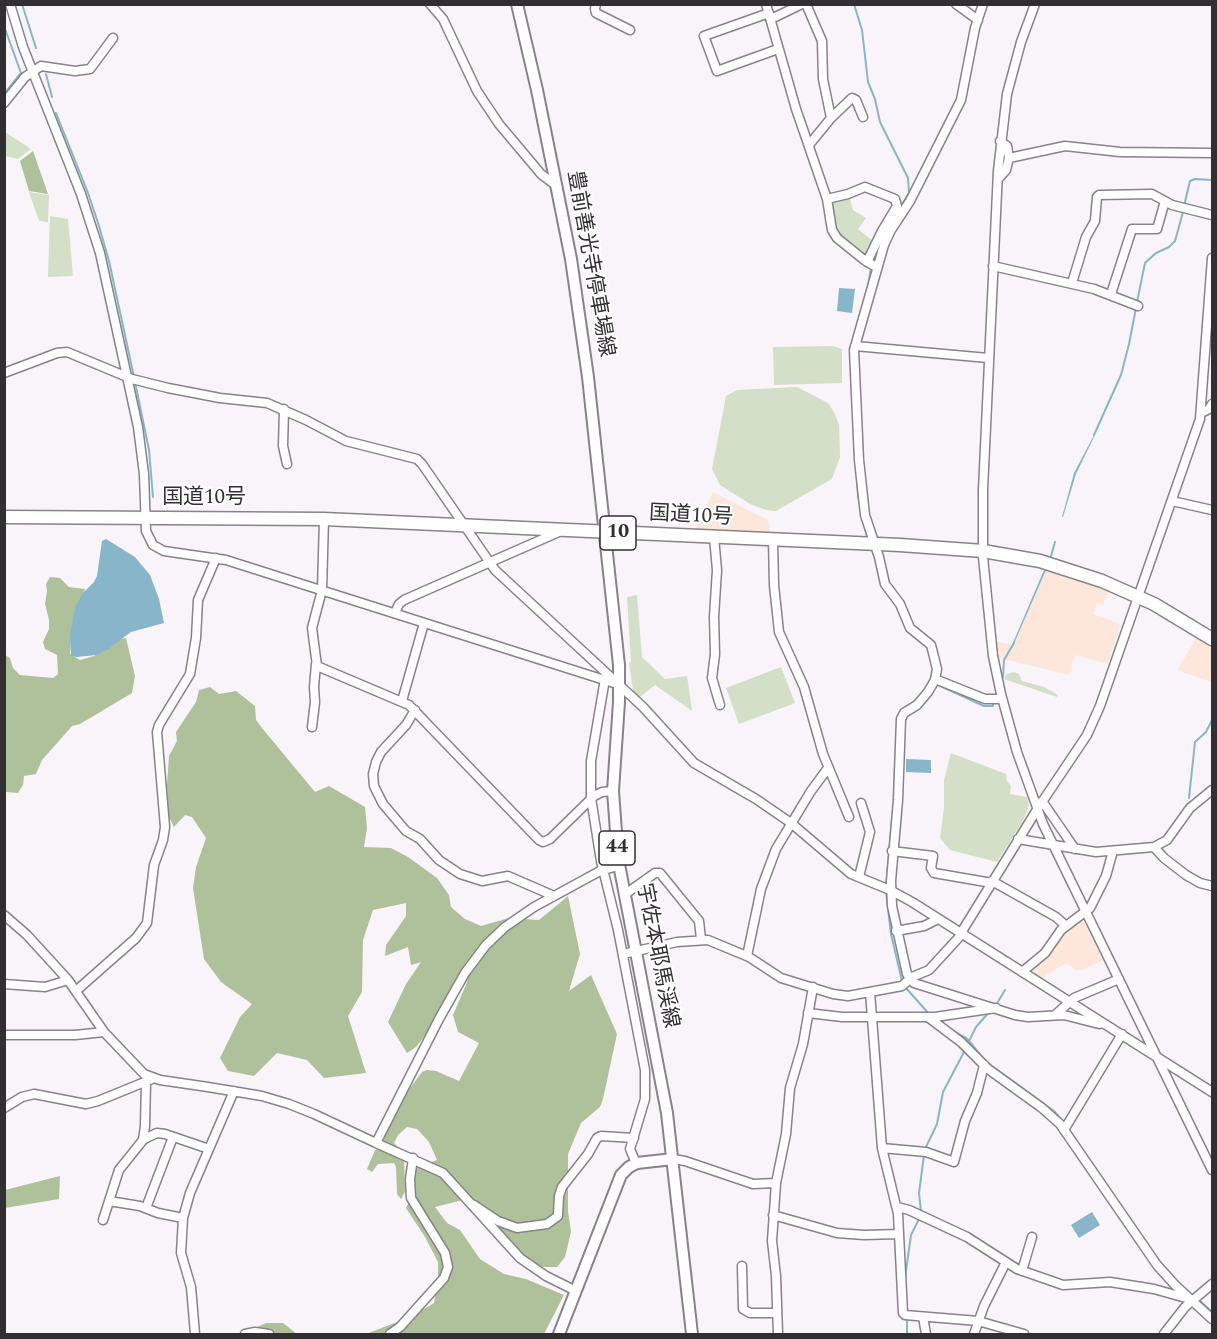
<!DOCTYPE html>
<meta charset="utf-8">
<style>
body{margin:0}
#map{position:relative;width:1217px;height:1339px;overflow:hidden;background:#f9f4f9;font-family:Spectral,serif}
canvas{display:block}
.frame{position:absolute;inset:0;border:6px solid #312f31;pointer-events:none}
</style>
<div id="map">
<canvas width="1217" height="1339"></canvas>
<div class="frame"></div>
</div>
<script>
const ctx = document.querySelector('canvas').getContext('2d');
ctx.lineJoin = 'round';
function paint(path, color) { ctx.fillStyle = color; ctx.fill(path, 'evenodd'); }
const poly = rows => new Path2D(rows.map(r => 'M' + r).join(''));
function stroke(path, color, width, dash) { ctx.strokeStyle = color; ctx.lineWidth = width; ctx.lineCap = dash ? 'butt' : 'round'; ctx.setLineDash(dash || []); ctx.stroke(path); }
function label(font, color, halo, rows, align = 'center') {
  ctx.font = font + ' Spectral,"Noto Sans JP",serif'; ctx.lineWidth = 4.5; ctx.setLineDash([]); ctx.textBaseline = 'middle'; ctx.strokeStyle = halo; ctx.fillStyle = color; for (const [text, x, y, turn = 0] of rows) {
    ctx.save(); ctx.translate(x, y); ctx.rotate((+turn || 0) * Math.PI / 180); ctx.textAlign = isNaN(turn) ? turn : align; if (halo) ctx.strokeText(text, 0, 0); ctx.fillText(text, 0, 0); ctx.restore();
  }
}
paint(poly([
 [713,492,768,520,770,533,696,529],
 [1046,570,1109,590,1103,605,1097,603,1093,614,1120,624,1108,664,1075,655,1069,675,996,657,994,641,1013,645],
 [1197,637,1212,646,1212,682,1177,670],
 [1082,919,1103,960,1082,970,1076,970,1066,963,1040,979,1025,970,1060,935]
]), '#fde7da');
paint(poly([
 [5,132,31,149,18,159,5,156],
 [29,192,49,195,48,222,39,221],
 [849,196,853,210,866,218,858,229,874,242,866,257,836,232,830,201],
 [50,216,68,219,73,276,48,277],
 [833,346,842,349,842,383,774,385,773,347],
 [797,387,828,403,835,414,839,425,840,457,832,479,776,511,766,510,750,504,720,485,712,469,726,396,737,390],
 [637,595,642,657,665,679,687,676,692,711,655,685,639,698,633,690,629,663,631,662,627,597],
 [781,667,795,703,739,724,726,688],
 [1014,672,1019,674,1022,681,1044,687,1058,695,1057,697,1004,679,1007,674],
 [951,753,1006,774,1007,781,1011,786,1010,794,1027,797,1029,805,1024,819,997,862,950,850,940,838,944,807,944,780]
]), '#d3dfc6');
paint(poly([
 [33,151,48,194,29,191,20,161],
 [50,577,60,578,69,587,85,589,71,635,70,654,80,660,94,656,117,640,126,638,135,676,132,693,80,724,72,726,42,760,36,774,24,776,23,785,18,793,7,792,5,792,5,655,10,658,13,668,20,675,53,678,58,674,57,655,45,649,43,642,49,629,49,620,45,604,47,591,46,584],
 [210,687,219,694,236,691,255,706,256,720,262,728,315,792,329,786,365,807,367,828,364,847,391,848,408,857,437,878,449,895,451,907,465,919,481,926,509,918,539,920,568,896,580,954,569,991,591,975,617,1034,603,1099,600,1107,581,1123,568,1154,568,1211,571,1232,565,1257,557,1267,543,1267,532,1262,517,1249,471,1198,435,1207,447,1223,460,1230,480,1259,504,1274,526,1279,564,1295,544,1334,366,1334,410,1317,434,1303,438,1281,438,1262,425,1237,406,1208,408,1204,417,1200,412,1181,415,1168,437,1160,429,1142,417,1129,407,1127,398,1135,394,1143,404,1154,405,1192,401,1199,397,1194,396,1167,394,1163,378,1164,372,1172,367,1169,375,1150,386,1146,383,1139,395,1108,422,1072,427,1070,436,1071,459,1081,479,1043,458,1032,453,1015,468,980,416,1047,407,1053,388,1022,406,984,421,962,411,965,408,947,385,956,386,945,406,916,406,903,373,910,363,940,362,992,348,1016,366,1073,324,1078,307,1060,277,1053,254,1076,228,1071,220,1058,240,1017,252,1004,221,982,204,959,193,888,196,867,206,838,192,817,185,815,174,827,169,817,167,785,169,756,177,741,176,732,196,702,199,690],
 [60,1176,59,1199,5,1208,5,1190],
 [266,1323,283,1323,297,1334,241,1334]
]), '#afc19a');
paint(poly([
 [839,288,855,289,852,313,837,311],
 [1094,435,1095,435,1076,474,1063,517,1062,517,1074,473],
 [106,539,135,557,150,575,159,599,164,623,131,632,107,650,96,655,77,657,71,656,70,636,75,607,83,593,94,582,97,576,102,541],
 [1044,570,1046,570,1013,646,1012,645],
 [906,759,931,760,931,773,906,772],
 [1092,1212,1100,1225,1079,1238,1071,1225]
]), '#88b5ca');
stroke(poly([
 [22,4,36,48],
 [854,4,862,30,868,82,875,99,880,122,908,178,909,193,899,209],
 [4,26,21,73,4,94],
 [46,74,52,97],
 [56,113,88,193,99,226,109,261,134,377],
 [1184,206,1190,181,1195,179,1212,180],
 [873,262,877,251],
 [868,286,871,268],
 [1137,302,1145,263,1156,253,1169,247,1175,241,1183,212],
 [135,382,149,450,153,497],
 [853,409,858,496,867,537],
 [1094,435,1121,375,1129,344,1136,308],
 [1051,556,1055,542],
 [903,621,907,631,915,637],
 [1003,677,1004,660,1014,643],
 [936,684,984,706,993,706,993,701],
 [894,787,896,748],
 [1189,798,1195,742,1206,732,1212,720],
 [886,886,892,820],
 [886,892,891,934,902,981,906,988,930,1015],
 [996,1005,1005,990],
 [949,1029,966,1038,969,1041,968,1045],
 [982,1057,969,1041,976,1027,990,1011],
 [988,1063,1054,1111,1065,1124],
 [925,1149,937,1124,943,1092,965,1050],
 [921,1212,919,1193,924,1155],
 [905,1278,911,1235,920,1217],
 [1199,1300,1212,1312],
 [907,1316,907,1334]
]), '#88b5ca', 2);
const minor = poly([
 [10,4,23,47,81,194,100,253,138,427,144,474,146,531,153,545,164,551,226,560,614,683],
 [430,4,443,19,477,91,499,124,541,174,557,186],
 [596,4,595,9,596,13,630,30],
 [766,4,796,109,827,199,832,230,837,238,863,259,876,267],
 [806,4,822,41,823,79,831,118],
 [956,4,978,20],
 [983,4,975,28,961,100,910,201,891,230,884,245,854,350,859,460,865,515,879,557,885,584,900,604,910,628,931,645,937,669,935,680,928,692,917,705,904,713,901,719,898,800,891,881,892,906,907,974,914,983,1015,1015,1028,1017,1064,1015,1099,1024],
 [1035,4,1021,42,1007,94,998,171,983,490,983,557,993,656,1001,694,1017,752,1043,824,1212,1170],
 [769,13,704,36,717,71,778,49],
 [771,19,802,4],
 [4,103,25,77,41,66,75,71,90,69,113,38],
 [809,145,831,118,852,98,856,100,863,117],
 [1009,158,1065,146,1120,152,1212,153],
 [998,179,1006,170,1009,158,1007,146,1000,141],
 [827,199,848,194,865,187,895,199,897,206,882,231,867,262],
 [993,266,1094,289,1138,306],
 [1072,283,1086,237,1095,221,1097,197,1099,195,1152,194,1172,205,1212,215],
 [1111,294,1132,229,1157,229,1165,201],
 [855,346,988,358],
 [4,373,57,353,67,352,132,379,168,388,220,398,267,403,306,420,346,441,417,459,422,464,495,570,643,707,694,763,756,799,791,823,851,874,890,890,912,902,1212,1092],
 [284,409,283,446,287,464],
 [1201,413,1209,409,1212,404],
 [1172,501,1212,510],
 [324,519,322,590,312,628,317,666,409,705,539,840,543,842,550,839,594,796,602,792,613,791],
 [714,537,717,570,714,617,715,654,712,678,720,705],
 [773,540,774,585,779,632,804,687,823,754,849,817],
 [395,613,399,604,404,600,561,531],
 [605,679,591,761,591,798,601,861,618,930,645,1070,645,1099,630,1149,636,1163],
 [935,679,985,699,1002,699],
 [402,701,424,623],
 [415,710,406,725,381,752,376,762,373,774,374,786,383,804,406,831,420,839,439,860,460,874,482,881,508,876,554,896],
 [312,727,315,702,314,687,316,664],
 [1042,801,1075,849],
 [1018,839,1096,852,1154,847,1167,840,1190,808,1212,790],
 [1154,847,1164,858,1186,875,1200,883,1212,886],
 [892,851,933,856,931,868,934,873,992,883],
 [859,877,870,832,861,803],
 [992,881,1056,917,1066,926],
 [624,895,655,873,660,873,699,921,701,939],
 [4,915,27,935,68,980,104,1032,144,1074,160,1080,208,1087,262,1096,289,1104,314,1114,376,1143,439,1019,465,973,486,945,505,927,534,907,600,871,618,866],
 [896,931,924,926,938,919],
 [961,933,1038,808,1087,735,1100,706,1200,419,1212,258],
 [623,954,677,942,708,940,749,957,781,978,833,994,848,996,902,986,912,977,929,970,962,934],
 [747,956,761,889,776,849,811,791,828,768],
 [1022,972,1045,953,1061,930,1090,908,1106,876,1113,851],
 [4,984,45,987,68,980],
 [77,990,136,938,147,923,154,865,163,840,165,827,157,732,159,725,190,674,196,638,198,600,216,558],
 [870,992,882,1148,898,1214,903,1313,905,1315,978,1321,1024,1334],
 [808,1013,842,1017,935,1017,996,1008],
 [1055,1015,1074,998,1119,979],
 [928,1017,961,1042,988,1069,1042,1108,1060,1124,1157,1265,1175,1285,1212,1319],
 [4,1035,75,1035,104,1032],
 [4,1108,22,1097,34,1094,86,1104,98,1101,152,1079],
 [1064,1130,1122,1034],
 [143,1140,145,1126,146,1082],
 [376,1143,443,1173,520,1258,546,1276,576,1291],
 [882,1148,926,1152,954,1162,965,1121,977,1093,984,1065],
 [673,1159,685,1161,753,1184,776,1183],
 [109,1201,140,1206,158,1213,183,1218],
 [474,1205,498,1221,517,1228,547,1224,558,1216,559,1196,562,1187,588,1154,597,1138,601,1136,634,1138],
 [897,1207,909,1210,967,1237,1017,1269,1063,1285,1110,1282,1154,1289,1186,1298],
 [146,1208,173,1137],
 [773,1215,837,1233,864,1235,899,1234],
 [103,1220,119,1170,143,1140,148,1137,157,1133,165,1134,209,1149],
 [742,1266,743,1309,750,1313,777,1313],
 [1022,1271,1032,1237],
 [923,1317,926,1334],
 [195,1334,191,1287,181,1253,183,1218,190,1193,234,1091],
 [245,1334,255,1332,269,1334],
 [390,1334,400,1327,444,1278,448,1267,445,1253,411,1198,410,1179,413,1158],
 [778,1334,776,1276,772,1241,776,1183,786,1134,790,1088,803,1044,813,987],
 [974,1334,984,1306,1006,1262],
 [1164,1334,1185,1307,1212,1284]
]);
const major = poly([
 [517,4,537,90,571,259,588,377,619,665,619,702,613,791,618,859,667,1113,692,1334],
 [559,1334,621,1175,629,1167,637,1163,673,1159]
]);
const highway = poly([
 [4,517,324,519,900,545,983,551,1040,561,1102,581,1154,604,1212,639]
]);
stroke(minor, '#878388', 11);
stroke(major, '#878388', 14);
stroke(highway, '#878388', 15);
stroke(minor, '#fff', 8);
stroke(major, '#fff', 10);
stroke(highway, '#fff', 12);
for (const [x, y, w] of [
 [618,533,36],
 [617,848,36]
]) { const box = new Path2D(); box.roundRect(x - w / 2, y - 17, w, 34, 4.5); ctx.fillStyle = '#fff'; ctx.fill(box); stroke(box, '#312f31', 1.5); }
label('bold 20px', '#312f31', null, [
 ["10",618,533],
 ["44",617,848]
]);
label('21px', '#312f31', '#fff', [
 ["豊前善光寺停車場線",589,264,80],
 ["国道10号",204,499],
 ["国道10号",691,517,3],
 ["宇佐本耶馬渓線",656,956,79]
]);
</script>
